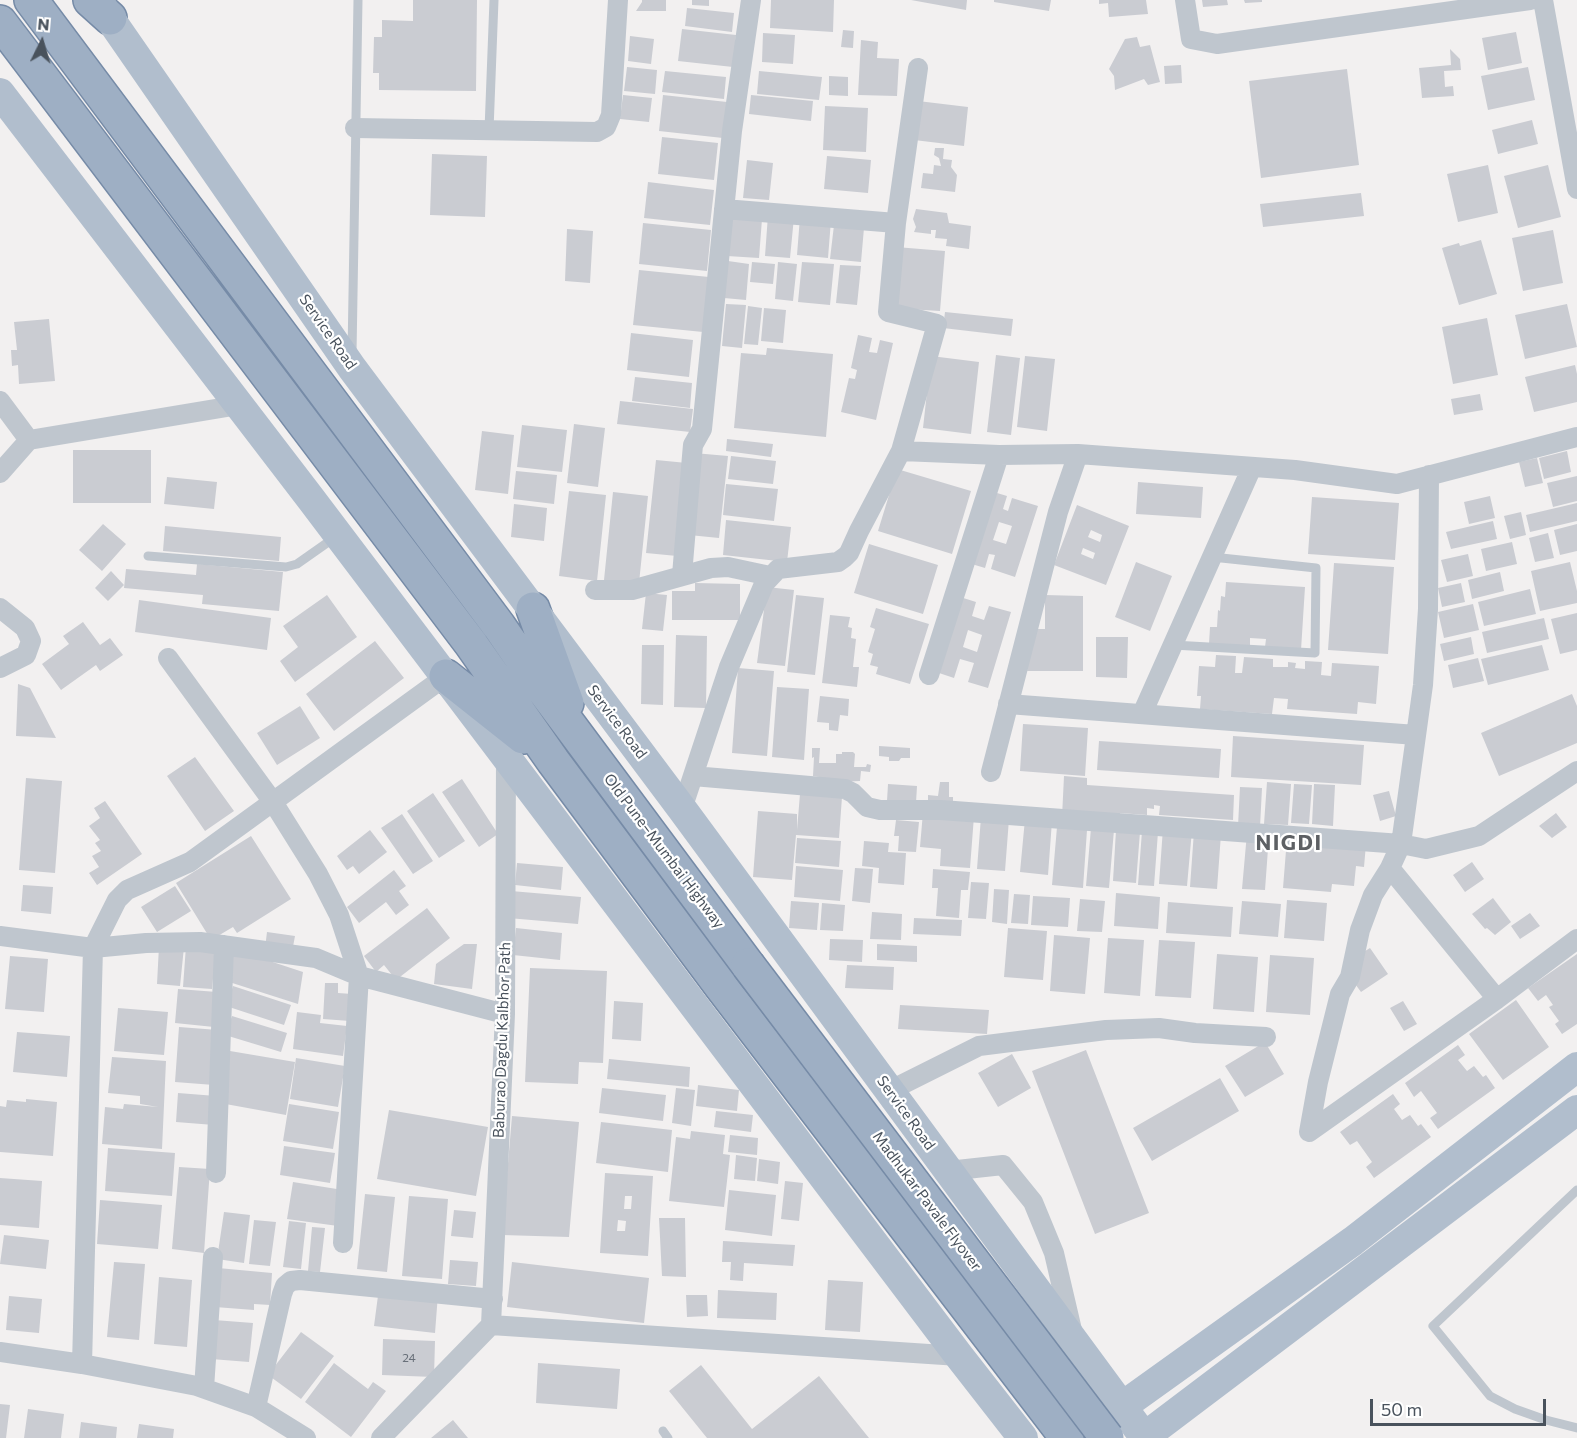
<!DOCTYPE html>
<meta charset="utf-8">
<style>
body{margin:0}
#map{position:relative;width:1577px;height:1438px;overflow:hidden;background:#f2f0f0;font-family:Commissioner,sans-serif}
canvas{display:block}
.north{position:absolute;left:12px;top:12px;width:60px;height:60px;-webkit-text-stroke:4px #fff;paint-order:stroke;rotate:5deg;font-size:16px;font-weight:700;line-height:24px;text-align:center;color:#49525c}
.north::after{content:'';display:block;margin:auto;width:21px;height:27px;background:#49525c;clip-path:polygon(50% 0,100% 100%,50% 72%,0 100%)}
.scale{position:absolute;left:1370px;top:1399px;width:176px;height:27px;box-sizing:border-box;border:3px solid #49525c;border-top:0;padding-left:8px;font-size:18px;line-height:21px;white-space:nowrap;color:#49525c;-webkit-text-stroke:4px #fff;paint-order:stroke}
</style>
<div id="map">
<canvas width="1577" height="1438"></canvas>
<div class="north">N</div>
<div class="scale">50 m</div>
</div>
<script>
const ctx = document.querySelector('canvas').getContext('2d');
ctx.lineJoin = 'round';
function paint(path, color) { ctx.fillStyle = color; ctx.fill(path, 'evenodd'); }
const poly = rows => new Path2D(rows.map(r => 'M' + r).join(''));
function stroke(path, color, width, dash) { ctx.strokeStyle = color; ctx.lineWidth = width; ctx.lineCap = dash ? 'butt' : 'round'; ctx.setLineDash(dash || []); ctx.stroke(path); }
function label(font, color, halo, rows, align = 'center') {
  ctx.font = font + ' Commissioner,sans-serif'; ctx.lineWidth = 4.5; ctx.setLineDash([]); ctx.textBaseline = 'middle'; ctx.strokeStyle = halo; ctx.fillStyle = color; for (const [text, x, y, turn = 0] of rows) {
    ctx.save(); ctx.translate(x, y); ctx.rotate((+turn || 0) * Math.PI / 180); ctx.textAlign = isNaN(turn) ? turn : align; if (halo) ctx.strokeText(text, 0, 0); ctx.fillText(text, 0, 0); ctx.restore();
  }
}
paint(poly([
 [413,0,477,0,476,91,379,90,379,73,373,73,374,37,382,37,382,20,413,21],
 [642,0,666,0,666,11,636,11,642,2],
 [692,0,709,0,709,6,692,5],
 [771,0,834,0,833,32,770,28],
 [911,0,967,0,966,10],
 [994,0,1051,0,1049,11,994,2],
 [1099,0,1146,0,1148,14,1109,17,1108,3,1099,4],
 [1202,0,1227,0,1228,5,1203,7],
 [1244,0,1262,0,1262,2,1245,3],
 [687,8,734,13,732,32,685,26],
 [682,29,736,35,733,67,678,61],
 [843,30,854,31,853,48,841,47],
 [1516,32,1522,63,1488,70,1482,38],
 [763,33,795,35,793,64,762,62],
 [630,36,654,39,651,64,628,61],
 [1137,37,1140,47,1150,45,1160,82,1148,85,1144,79,1115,90,1114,76,1109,69,1125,39],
 [861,40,878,42,877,58,899,59,897,96,858,95],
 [1450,49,1460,59,1461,70,1444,71,1445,87,1453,86,1454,96,1422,98,1419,68,1451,65],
 [1181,65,1182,83,1165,84,1164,66],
 [627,67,657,70,655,94,624,91],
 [1528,67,1535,100,1488,110,1481,76],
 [1347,69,1359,165,1261,178,1249,81],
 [665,71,726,77,724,99,662,92],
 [759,71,822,77,819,100,757,94],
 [829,76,848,77,848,96,829,95],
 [623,95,652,98,649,122,620,119],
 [663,95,727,102,723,138,659,131],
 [751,95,813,101,811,121,749,114],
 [918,101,968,107,964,146,914,140],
 [825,106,868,108,866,152,823,150],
 [1532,120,1538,144,1498,154,1492,130],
 [662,137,718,143,714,180,658,174],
 [935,148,944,148,943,159,952,160,951,167,957,175,955,192,921,188,923,173,933,174,934,165,941,166,939,158,934,155],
 [432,154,487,156,485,217,430,215],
 [827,156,871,160,868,193,824,189],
 [747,160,773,163,769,200,743,198],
 [1488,165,1498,213,1458,222,1447,174],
 [1548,165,1561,217,1518,228,1504,176],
 [648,182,714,190,710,225,644,218],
 [1361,193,1364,216,1263,227,1260,204],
 [916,209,947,213,949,223,971,226,969,249,946,246,947,239,935,238,936,230,931,230,931,234,914,232,916,227,913,219],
 [768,215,794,217,790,258,765,256],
 [731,216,762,219,759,258,727,256],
 [800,217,831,220,828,258,797,255],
 [643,223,711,230,707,271,639,264],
 [834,225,864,228,861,262,830,259],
 [567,229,593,231,590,283,565,281],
 [1553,230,1563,283,1523,291,1512,238],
 [1481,240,1497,294,1459,305,1442,248,1459,243,1460,246],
 [896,247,945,251,940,311,891,308],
 [728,261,749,264,746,300,724,298],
 [752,262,775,264,773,284,750,282],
 [778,262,797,264,793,301,775,299],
 [802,262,834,264,830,305,798,302],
 [840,265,861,266,857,305,836,303],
 [639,270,709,277,703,332,633,325],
 [726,304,746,305,742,348,722,346],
 [1567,304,1577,347,1525,359,1515,315],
 [748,306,762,308,758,345,744,344],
 [764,308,786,310,783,343,761,341],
 [945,312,1013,319,1011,336,943,328],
 [1487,318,1498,375,1453,384,1442,327],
 [49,319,55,381,19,384,18,365,12,366,11,350,17,350,14,322],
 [631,333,693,340,689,377,627,370],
 [858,335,872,338,869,352,877,353,880,340,893,343,876,420,841,412,849,378,855,379,857,370,851,368],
 [767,348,833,354,826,437,734,428,741,353,766,355],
 [996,355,1020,358,1011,435,987,432],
 [931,356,979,362,971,434,923,428],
 [1025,356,1055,359,1047,431,1017,427],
 [1575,365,1577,374,1577,402,1534,412,1525,377],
 [635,377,692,383,690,408,632,401],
 [1480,394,1483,410,1454,415,1451,399],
 [620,401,693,409,690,432,617,424],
 [574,424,605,428,598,487,567,483],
 [522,425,567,430,562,472,517,467],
 [482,431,514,435,508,494,475,490],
 [727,439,773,444,771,457,726,451],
 [73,450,151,450,151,503,73,503],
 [1567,451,1571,472,1544,479,1539,458],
 [694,453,728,456,719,538,689,535],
 [731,456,776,461,773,484,728,479],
 [1537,458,1543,483,1525,487,1519,462],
 [656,460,687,463,677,556,646,553],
 [897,469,971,491,952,554,878,531],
 [516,471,557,475,554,504,513,499],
 [1577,476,1577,501,1553,507,1547,483],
 [167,477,217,482,214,509,164,504],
 [1138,482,1203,487,1201,518,1136,514],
 [726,484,778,489,774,521,723,515],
 [987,490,1007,496,1003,509,1008,511,1012,498,1038,506,1015,577,991,569,995,555,989,554,985,568,965,562],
 [999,522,1012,526,1006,544,993,540],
 [569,491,606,495,597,581,559,576],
 [613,492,648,496,639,583,604,580],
 [1490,496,1495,518,1469,524,1464,502],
 [1312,497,1399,503,1395,560,1308,554],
 [1577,503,1577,521,1530,532,1526,515],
 [514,504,547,508,544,541,511,537],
 [1077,505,1129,526,1106,585,1054,565],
 [1091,530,1102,535,1100,542,1088,537],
 [1083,548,1095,553,1093,559,1081,554],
 [1521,512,1526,535,1510,539,1504,516],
 [726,520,791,527,787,562,723,555],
 [1493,521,1497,539,1451,549,1446,532],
 [103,524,126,544,102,571,79,550],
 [1577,524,1577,551,1560,555,1554,530],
 [165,526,281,537,279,561,163,551],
 [1548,533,1554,558,1535,562,1529,538],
 [1512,542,1517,564,1486,571,1481,549],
 [869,544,938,565,923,614,854,593],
 [1468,554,1473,576,1447,582,1441,560],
 [1136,562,1172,576,1150,631,1115,617],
 [1570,562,1577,591,1577,603,1540,611,1531,571],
 [1334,563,1394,567,1388,654,1328,650],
 [197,564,283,572,279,611,202,604,203,595,124,588,126,569,196,575],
 [111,571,124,585,108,601,95,588],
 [1500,572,1504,591,1472,599,1468,580],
 [1226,582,1305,587,1301,650,1265,647,1266,639,1250,638,1250,647,1209,644,1210,627,1217,627,1218,610,1220,611,1221,596,1225,597],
 [695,583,740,584,740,620,672,620,672,591,695,591],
 [1461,583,1465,602,1442,607,1438,588],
 [767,587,794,590,785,666,757,663],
 [1530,589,1536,614,1484,626,1478,602],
 [646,593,667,595,663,631,642,629],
 [327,595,357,637,295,682,280,661,298,647,283,626],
 [796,595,824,598,815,675,787,672],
 [1045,595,1083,596,1083,671,1027,671,1035,629,1045,629],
 [957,596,976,602,972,616,984,620,989,606,1011,612,988,688,968,682,974,663,960,659,954,678,933,671],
 [968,630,982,635,977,652,963,647],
 [139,600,271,618,267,650,135,632],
 [1473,604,1479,630,1444,638,1438,612],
 [876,608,929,624,910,684,876,674,878,667,870,665,873,654,868,652,875,629,870,627],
 [1577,613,1577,650,1560,654,1551,619],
 [830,615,850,617,848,627,852,628,851,638,856,639,853,667,859,667,857,687,822,683],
 [1544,618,1549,639,1487,653,1482,632],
 [83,622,100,645,110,638,123,655,100,671,96,665,61,690,42,664,69,644,63,636],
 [676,635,707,636,706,708,674,707],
 [1096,637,1128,637,1127,678,1096,677],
 [1471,637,1474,654,1444,661,1440,644],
 [375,641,404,678,334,731,306,694],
 [642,645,664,645,663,705,641,704],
 [1542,645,1549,670,1488,685,1481,659],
 [1216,655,1236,656,1235,673,1242,673,1244,657,1273,659,1273,667,1288,667,1288,662,1296,663,1295,668,1305,669,1305,661,1322,662,1321,675,1331,676,1332,663,1379,666,1376,704,1358,702,1357,714,1287,709,1288,699,1274,698,1272,714,1200,709,1201,696,1197,696,1199,666,1215,667],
 [1478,658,1484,681,1453,688,1448,665],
 [738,668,774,671,767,756,732,753],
 [18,684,30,688,56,738,16,736],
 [777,687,809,689,804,760,772,757],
 [1572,694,1577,706,1577,743,1499,776,1481,733],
 [820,696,849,699,848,716,840,715,838,731,829,730,829,723,817,722],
 [300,706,320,738,277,765,257,733],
 [1023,724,1088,728,1085,776,1020,771],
 [1233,736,1364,745,1361,785,1231,777],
 [1099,741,1221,749,1219,778,1097,770],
 [879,746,910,748,910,758,901,758,899,761,889,761,889,757,879,756],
 [812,748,820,748,819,763,836,763,836,754,842,754,842,752,853,752,855,754,854,767,866,767,867,764,871,765,870,772,861,771,860,781,819,783,819,777,813,776,814,757,812,758],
 [195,757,234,811,205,831,167,776],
 [1064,776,1087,778,1087,785,1234,795,1233,820,1159,815,1160,806,1154,805,1154,809,1147,808,1147,815,1120,813,1119,821,1062,817],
 [26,778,62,781,55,873,19,870],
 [462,779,498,834,479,847,442,792],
 [940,782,949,782,949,797,953,797,953,803,928,805,928,795,938,796],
 [1267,782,1291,784,1288,825,1264,824],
 [888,784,917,786,916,803,887,801],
 [1294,784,1312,785,1309,824,1291,823],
 [1314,784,1335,785,1333,826,1312,824],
 [1240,787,1262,788,1260,827,1238,826],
 [1389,791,1396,816,1380,821,1373,795],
 [433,793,465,841,439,858,407,811],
 [800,794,842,797,839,838,796,835,792,880,753,877,758,811,797,814,797,830],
 [105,801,142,854,97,885,89,873,99,867,92,856,101,851,95,843,100,840,89,826,100,818,94,808],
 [923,812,974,816,970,868,940,866,941,849,920,847],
 [1556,813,1567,827,1552,838,1539,826],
 [402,814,433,861,413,874,381,828],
 [981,817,1009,819,1005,871,977,869],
 [1025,819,1052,821,1048,875,1020,872],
 [896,820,919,822,916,852,898,851,899,836,894,836],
 [1057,827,1087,830,1083,888,1052,885],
 [1091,828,1114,830,1109,888,1086,886],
 [1163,828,1192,830,1187,886,1159,884],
 [370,830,387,852,359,874,353,866,347,870,337,856],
 [1116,830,1140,832,1136,883,1113,881],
 [1142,831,1158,832,1154,886,1138,885],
 [1194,831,1221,834,1217,889,1190,887],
 [1247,833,1269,835,1265,890,1242,889],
 [251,836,291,899,237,933,233,927,211,940,176,883],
 [797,838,841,841,839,867,795,863],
 [1287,838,1366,844,1364,867,1356,866,1354,886,1332,884,1331,892,1283,888],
 [864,841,889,843,888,852,906,853,904,885,878,883,879,868,862,866],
 [1472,862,1484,879,1465,892,1453,875],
 [517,863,563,867,561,890,515,885],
 [796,866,843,870,840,901,794,897],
 [855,868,873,869,870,903,852,901],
 [933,869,970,872,968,890,961,890,959,918,936,916,938,888,932,888],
 [394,870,406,886,399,891,409,905,396,915,386,902,359,923,347,907],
 [971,882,989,883,986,919,968,918],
 [23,885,53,887,51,914,21,911],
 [175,886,191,911,157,932,141,907],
 [994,889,1009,890,1007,924,992,922],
 [511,891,581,897,578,924,508,918],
 [1116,893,1160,897,1158,929,1114,926],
 [1014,894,1030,895,1028,924,1011,923],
 [1033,896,1070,898,1068,927,1031,925],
 [1493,898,1511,922,1495,935,1487,928,1485,929,1472,914],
 [1080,899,1105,901,1102,932,1077,931],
 [1287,900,1327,903,1324,941,1284,938],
 [791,901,819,903,817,930,789,928],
 [1242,901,1281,904,1278,937,1239,934],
 [1168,902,1233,907,1231,937,1166,933],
 [822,903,845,905,843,931,820,930],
 [427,908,450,938,396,980,384,965,376,972,364,956],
 [872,912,902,914,901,940,870,939],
 [1530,913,1540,926,1520,939,1511,926],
 [914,918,962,920,961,936,913,934],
 [516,928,562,933,560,960,513,955],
 [1008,928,1047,931,1043,980,1004,977],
 [267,932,295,936,292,952,265,948],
 [1054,935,1090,938,1085,994,1050,991],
 [1108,938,1144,940,1140,996,1104,993],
 [830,939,863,940,862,962,829,960],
 [1159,940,1195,942,1191,998,1155,996],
 [464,944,477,944,472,989,434,984,436,964],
 [877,944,917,946,917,962,877,960],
 [159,946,184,947,180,986,157,984],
 [186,946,216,949,212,989,183,987],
 [227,947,303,972,298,1004,226,981],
 [1370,948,1388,974,1361,992,1350,977,1362,953],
 [1217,954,1258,957,1254,1012,1213,1009],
 [1577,954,1577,1024,1562,1034,1555,1024,1559,1021,1549,1007,1553,1005,1546,995,1538,1001,1528,988],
 [1270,955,1314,958,1310,1015,1266,1012],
 [10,956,48,959,44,1012,5,1009],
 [847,965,894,967,893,990,845,988],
 [530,968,607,971,603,1063,579,1062,578,1084,525,1082],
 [325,983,338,983,338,993,352,994,350,1021,323,1019],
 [233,986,291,1005,284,1025,226,1006],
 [178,989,217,992,214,1027,175,1023],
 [1516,1000,1549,1047,1503,1080,1469,1034],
 [614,1001,643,1003,641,1041,612,1039],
 [1403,1001,1417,1024,1404,1031,1390,1008],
 [900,1005,989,1010,987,1034,898,1029],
 [118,1008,168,1012,164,1055,114,1051],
 [297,1012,321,1015,320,1023,347,1026,343,1056,293,1049],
 [232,1016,287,1033,281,1052,225,1035],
 [179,1027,218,1030,214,1085,175,1082],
 [17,1032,70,1036,67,1077,13,1072],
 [1265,1042,1284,1074,1245,1097,1225,1066],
 [1458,1045,1465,1055,1458,1060,1467,1071,1474,1066,1483,1077,1486,1075,1495,1088,1438,1129,1430,1118,1437,1113,1421,1091,1414,1097,1405,1083],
 [1086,1050,1149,1213,1095,1234,1032,1071],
 [230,1051,295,1062,286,1115,220,1103],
 [1012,1054,1031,1088,998,1107,978,1073],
 [112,1057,166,1061,162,1149,102,1144,105,1107,123,1109,124,1104,158,1107,140,1104,140,1096,108,1093],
 [296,1058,345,1066,338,1107,290,1099],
 [609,1059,690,1067,689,1087,607,1079],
 [1220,1078,1239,1111,1152,1161,1133,1128],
 [698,1085,739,1090,737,1111,696,1106],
 [602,1088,666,1095,663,1121,599,1113],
 [676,1088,695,1090,691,1126,672,1123],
 [178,1093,216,1096,214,1125,176,1122],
 [1393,1094,1400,1104,1394,1109,1402,1120,1410,1115,1418,1126,1421,1124,1431,1137,1374,1178,1366,1167,1372,1162,1357,1141,1350,1145,1340,1132],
 [26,1099,57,1102,53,1156,0,1152,0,1106,6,1107,7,1100,26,1102],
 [289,1104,339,1112,333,1149,283,1141],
 [389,1110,488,1127,476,1196,377,1179],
 [716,1111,753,1115,751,1132,714,1127],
 [512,1116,579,1122,569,1237,502,1235],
 [601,1122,672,1130,668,1172,596,1163],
 [691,1131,725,1135,723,1154,730,1155,724,1207,669,1201,676,1137,690,1139],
 [730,1135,758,1138,757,1155,728,1152],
 [284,1146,335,1153,330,1183,280,1175],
 [108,1148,175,1153,172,1196,105,1191],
 [736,1155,757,1158,755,1181,734,1179],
 [759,1159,780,1162,778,1184,757,1181],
 [179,1167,210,1169,204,1253,172,1249],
 [605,1173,653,1176,648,1256,600,1253],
 [625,1196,632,1196,631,1209,624,1209],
 [618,1220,626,1221,625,1231,617,1231],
 [0,1178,42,1181,39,1228,0,1225],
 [785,1181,803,1183,799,1221,781,1219],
 [293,1182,343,1190,338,1226,287,1219],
 [729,1190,776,1195,772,1236,725,1230],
 [365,1194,395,1197,387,1272,357,1269],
 [409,1196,448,1199,442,1279,402,1276],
 [100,1200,162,1205,158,1249,97,1244],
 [454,1210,476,1212,473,1238,451,1236],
 [224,1212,250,1215,244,1263,217,1259],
 [659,1218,685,1218,686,1277,662,1276],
 [254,1220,276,1222,270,1266,249,1264],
 [289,1221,306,1223,301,1269,283,1267],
 [312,1227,325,1228,320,1272,308,1271],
 [4,1235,49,1240,46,1269,0,1264],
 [723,1241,795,1245,793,1266,744,1263,743,1281,730,1280,731,1262,722,1262],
 [450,1260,478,1262,476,1286,448,1284],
 [114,1262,145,1264,139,1340,107,1337],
 [512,1262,649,1278,644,1323,507,1307],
 [218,1268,272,1273,270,1305,254,1304,254,1310,215,1307],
 [159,1277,192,1280,187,1347,154,1344],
 [828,1280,863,1282,860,1332,825,1330],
 [379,1288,438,1294,435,1333,374,1326],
 [718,1290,777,1293,776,1320,717,1318],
 [686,1295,707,1295,708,1316,687,1317],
 [9,1296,42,1299,39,1333,6,1330],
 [214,1320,253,1323,249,1362,211,1359],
 [301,1332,334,1356,301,1399,268,1375],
 [383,1339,435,1341,434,1377,382,1375],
 [334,1363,368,1389,373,1382,386,1391,351,1437,305,1402],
 [538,1363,620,1369,617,1409,536,1403],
 [701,1365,752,1429,819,1376,869,1438,707,1438,669,1391],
 [0,1404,10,1405,6,1438,0,1438],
 [28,1409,64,1414,61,1438,24,1438],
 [453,1420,468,1438,431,1438],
 [81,1422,117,1427,116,1438,79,1438],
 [139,1424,174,1429,173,1438,137,1438]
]), '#caccd2');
const trunk = poly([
 [31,0,499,626,539,684,748,965],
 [90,0,110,18],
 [0,22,471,644,553,761,720,985,1067,1438],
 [533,609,567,703],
 [446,676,523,737]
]);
stroke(trunk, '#768ba7', 36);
stroke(poly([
 [489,130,494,0],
 [352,353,358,0],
 [148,556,286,567,297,564,334,538],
 [1173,645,1315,653,1316,568,1212,557],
 [1577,1190,1433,1326,1490,1396,1515,1409,1546,1420,1577,1428],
 [663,1431,668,1438]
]), '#bfc6ce', 9);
stroke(poly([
 [1185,0,1191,39,1217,44,1530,0],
 [1543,0,1577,189],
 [355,128,597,132,606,127,611,115,618,0],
 [724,209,896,223],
 [0,401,29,440],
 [901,451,999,455,1078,454,1295,470,1397,484,1577,437],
 [0,473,29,440,239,405],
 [682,575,692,456,693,445,702,429,732,131,751,0],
 [595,590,632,590,711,568,728,567,770,576],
 [0,608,25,628,31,641,26,655,0,668],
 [168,658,273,802,318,874,339,915,359,976,505,1014],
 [929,675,999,455],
 [1008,704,1416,735],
 [1142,714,1252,467],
 [991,772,1058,512,1078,454],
 [693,776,845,789,853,793,867,807,880,810,941,810,1401,844,1426,849,1479,836,1577,771],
 [682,809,729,667,764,584,778,569,838,562,845,557,849,553,859,531,901,451,937,324,888,312,896,223,918,68],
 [1390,868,1497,999],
 [0,936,93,948,146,943,200,942,316,958,359,976,343,1243],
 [889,1091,979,1046,1106,1030,1159,1028,1195,1033,1266,1037],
 [1309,1132,1318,1082,1340,994,1350,977,1360,930,1373,895,1390,868,1401,844,1423,685,1428,609,1429,475],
 [1309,1132,1497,999,1577,939],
 [948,1171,1003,1165,1033,1202,1054,1253,1072,1330],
 [216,1173,224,945],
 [491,1325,505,1014,506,758],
 [0,1352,82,1364,197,1386,256,1407,306,1438],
 [82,1364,93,948,117,900,127,890,190,862,446,676],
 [204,1388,213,1257],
 [256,1407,282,1294,285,1286,291,1281,300,1280,493,1299],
 [381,1438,491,1325,959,1356]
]), '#bfc6ce', 20);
stroke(poly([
 [97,0,352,368,682,809,1145,1438],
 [0,93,311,499,959,1356,1023,1438],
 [1106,1418,1353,1241,1577,1067],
 [1143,1438,1577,1110]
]), '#b1becd', 30);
stroke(trunk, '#9eafc4', 33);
const trunkBridge = poly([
 [748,965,1107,1438]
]);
stroke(trunkBridge, '#768ba7', 36, []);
stroke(trunkBridge, '#9eafc4', 33);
label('12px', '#69707a', null, [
 ["24",409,1358]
]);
label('15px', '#49525c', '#fff', [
 ["Service Road",328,332,55],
 ["Service Road",617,722,53],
 ["Old Pune–Mumbai Highway",664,851,53],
 ["Baburao Dagdu Kalbhor Path",502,1040,-88],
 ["Service Road",906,1113,54],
 ["Madhukar Pavale Flyover",927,1201,53]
]);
ctx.letterSpacing = '1.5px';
label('bold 21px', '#5d6064', '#fff', [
 ["NIGDI",1289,843]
]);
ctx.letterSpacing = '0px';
</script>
